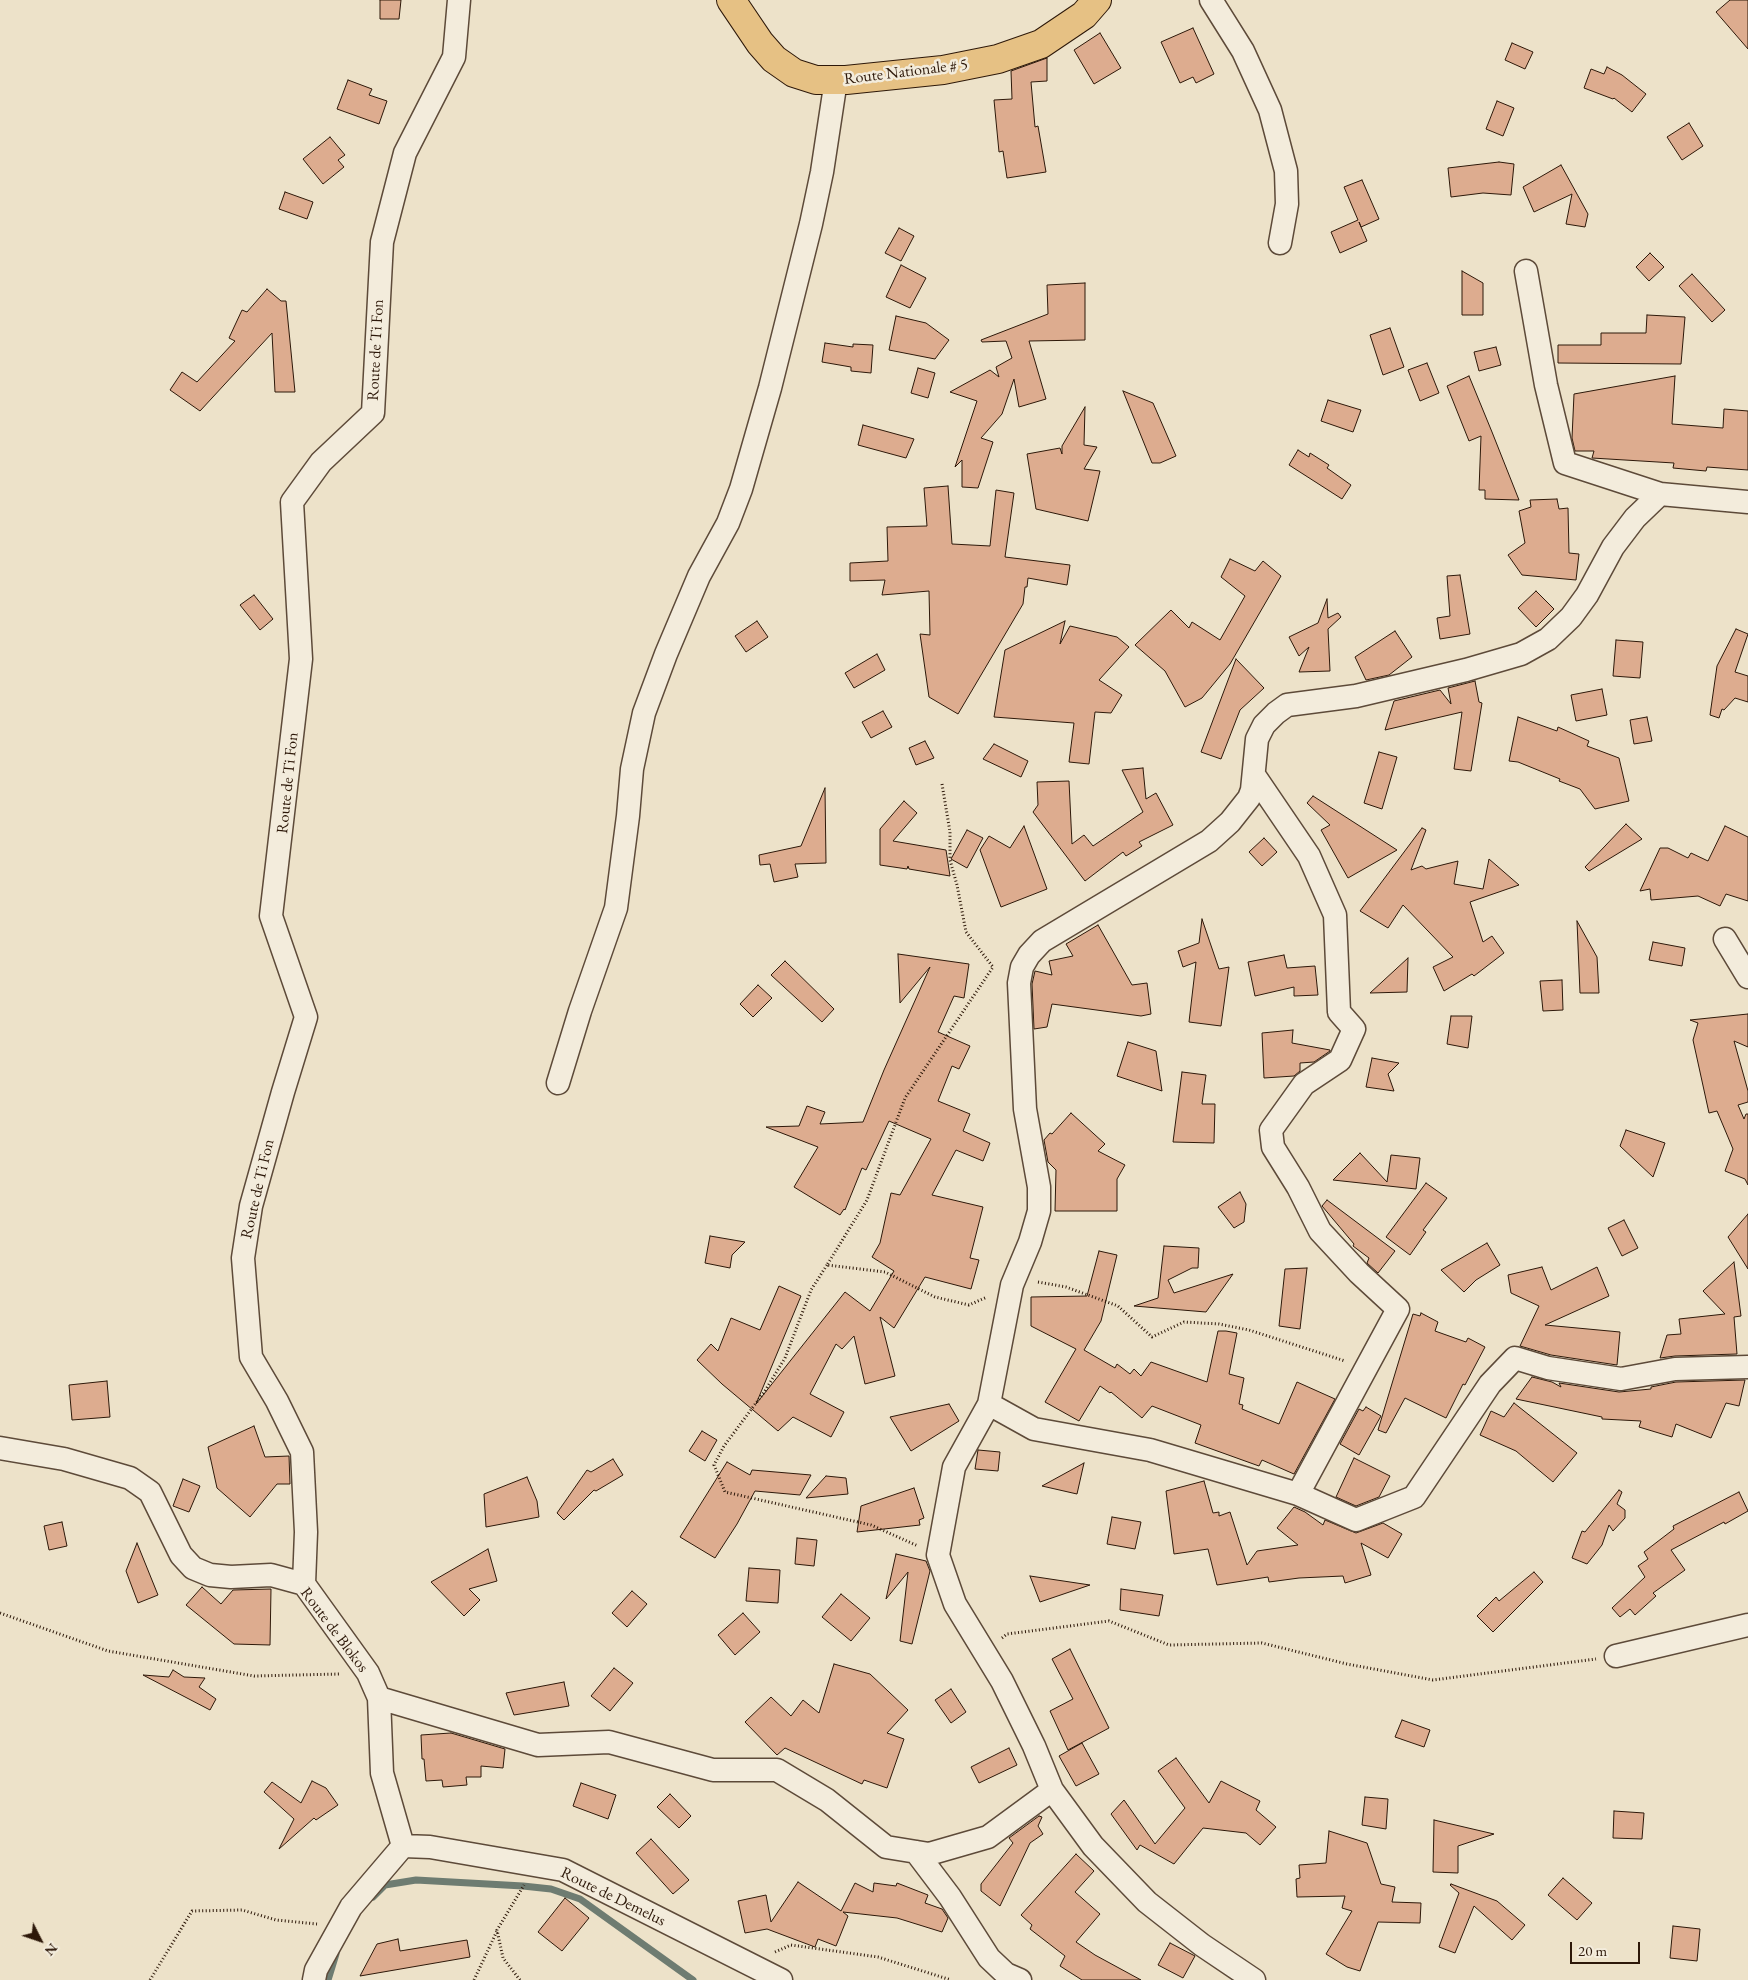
<!DOCTYPE html>
<style>
body{margin:0}
#map{position:relative;width:1748px;height:1980px;overflow:hidden;background:#ede2c9;font-family:"EB Garamond",serif}
canvas{display:block}
.north{position:absolute;left:15px;top:1915px;width:50px;height:50px;-webkit-text-stroke:4px #f3ecdc;paint-order:stroke;rotate:131deg;font-size:14px;font-weight:700;line-height:20px;text-align:center;color:#2d1809}
.north::after{content:'';display:block;margin:auto;width:18px;height:22px;background:#2d1809;clip-path:polygon(50% 0,100% 100%,50% 72%,0 100%)}
.scale{position:absolute;left:1570px;top:1942px;width:70px;height:22px;box-sizing:border-box;border:2px solid #2d1809;border-top:0;padding-left:6px;font-size:15px;line-height:18px;white-space:nowrap;color:#2d1809;-webkit-text-stroke:4px #f3ecdc;paint-order:stroke}
</style>
<div id="map">
<canvas width="1748" height="1980"></canvas>
<div class="north">N</div>
<div class="scale">20 m</div>
</div>
<script>
const ctx = document.querySelector('canvas').getContext('2d');
ctx.lineJoin = 'round';
const poly = rows => new Path2D(rows.map(r => 'M' + r).join(''));
function stroke(path, color, width, dash) { ctx.strokeStyle = color; ctx.lineWidth = width; ctx.lineCap = dash ? 'butt' : 'round'; ctx.setLineDash(dash || []); ctx.stroke(path); }
function paint(path, color) { ctx.fillStyle = color; ctx.fill(path, 'evenodd'); }
function label(font, color, halo, rows, align = 'center') {
  ctx.font = font + ' "EB Garamond",serif'; ctx.lineWidth = 5; ctx.setLineDash([]); ctx.textBaseline = 'middle'; ctx.strokeStyle = halo; ctx.fillStyle = color; for (const [text, x, y, turn = 0] of rows) {
    ctx.save(); ctx.translate(x, y); ctx.rotate((+turn || 0) * Math.PI / 180); ctx.textAlign = isNaN(turn) ? turn : align; if (halo) ctx.strokeText(text, 0, 0); ctx.fillText(text, 0, 0); ctx.restore();
  }
}
stroke(poly([
 [373,1897,385,1885,416,1880,523,1886,551,1889,580,1899,693,1980],
 [328,1980,336,1954]
]), '#6e7c71', 7);
const building = poly([
 [380,0,401,0,399,19,380,19,380,0],
 [1730,0,1748,0,1748,49,1716,12,1730,0],
 [1193,28,1214,74,1196,83,1193,77,1180,83,1161,42,1193,28],
 [1100,33,1121,68,1094,84,1074,50,1100,33],
 [1512,43,1533,52,1525,69,1505,60,1512,43],
 [1047,58,1047,81,1031,82,1035,127,1038,126,1046,172,1007,178,1003,151,999,152,994,100,1012,99,1011,71,1047,58],
 [1607,67,1622,75,1646,94,1632,112,1614,98,1613,99,1584,88,1591,69,1604,74,1607,67],
 [348,80,372,89,369,95,387,101,379,124,337,109,348,80],
 [1497,101,1514,108,1503,136,1486,129,1497,101],
 [1689,123,1703,146,1682,160,1667,137,1689,123],
 [330,137,345,155,338,160,344,167,323,184,303,159,330,137],
 [1499,162,1514,164,1511,195,1483,193,1451,197,1448,168,1499,162],
 [1561,165,1588,214,1585,227,1566,224,1572,194,1534,212,1523,187,1561,165],
 [1362,180,1379,219,1361,227,1359,222,1367,241,1340,253,1331,232,1358,220,1344,187,1362,180],
 [285,192,313,202,307,219,279,209,285,192],
 [899,228,914,236,901,261,885,253,899,228],
 [1650,253,1664,267,1649,281,1636,267,1650,253],
 [901,265,926,278,910,308,886,297,901,265],
 [1462,271,1483,283,1483,315,1462,315,1462,271],
 [1692,274,1725,310,1712,322,1679,286,1692,274],
 [1085,283,1085,340,1029,341,1046,399,1019,407,1014,379,1002,414,981,438,993,442,978,488,962,487,962,460,955,467,977,401,950,392,990,370,999,377,996,367,1012,358,1006,341,982,342,981,340,1048,314,1047,285,1085,283],
 [267,289,281,301,286,301,295,392,275,392,272,333,200,411,170,390,182,372,197,382,235,341,229,338,242,310,247,312,267,289],
 [1647,315,1685,317,1681,364,1558,363,1558,345,1601,345,1601,333,1646,333,1647,315],
 [896,316,926,323,949,340,935,359,889,350,896,316],
 [1390,328,1404,367,1383,375,1370,335,1390,328],
 [825,343,853,347,853,344,873,345,871,373,851,371,851,367,822,362,825,343],
 [1496,347,1501,365,1479,371,1474,352,1496,347],
 [1427,363,1439,393,1420,401,1408,370,1427,363],
 [918,368,935,373,928,398,911,393,918,368],
 [1469,376,1492,432,1519,500,1485,499,1485,490,1479,490,1481,436,1469,441,1447,386,1469,376],
 [1675,376,1672,424,1723,428,1724,409,1748,411,1748,470,1707,467,1706,471,1673,468,1674,463,1592,458,1594,451,1575,451,1572,438,1574,394,1675,376],
 [1123,391,1153,403,1176,456,1160,463,1152,463,1123,391],
 [1328,400,1361,410,1353,432,1321,421,1328,400],
 [1085,407,1084,445,1097,447,1084,469,1100,471,1088,521,1036,509,1027,454,1060,448,1062,454,1062,446,1085,407],
 [863,425,914,439,906,458,858,445,863,425],
 [1298,450,1309,457,1310,453,1329,465,1327,468,1351,485,1342,499,1289,465,1298,450],
 [948,486,952,544,990,546,996,490,1014,493,1005,557,1070,565,1067,585,1028,578,1027,587,1025,587,1023,604,958,714,929,697,920,634,930,635,929,591,882,595,885,580,850,581,850,563,888,561,887,527,927,526,924,488,948,486],
 [1557,499,1559,509,1568,508,1569,553,1579,554,1576,580,1522,575,1508,555,1525,543,1519,511,1531,507,1530,500,1557,499],
 [1230,559,1255,571,1263,561,1281,576,1230,664,1202,698,1185,707,1165,671,1135,645,1171,610,1189,628,1192,622,1220,640,1245,596,1221,577,1230,559],
 [1460,575,1470,634,1440,639,1437,618,1450,616,1447,576,1460,575],
 [1536,591,1554,609,1536,627,1518,608,1536,591],
 [254,595,273,619,260,630,240,605,254,595],
 [1327,599,1328,618,1338,613,1341,617,1328,629,1330,671,1299,672,1309,647,1299,656,1289,637,1318,623,1327,599],
 [757,621,768,637,746,652,735,636,757,621],
 [1065,621,1060,644,1070,626,1117,637,1129,647,1099,680,1122,695,1111,713,1095,712,1089,764,1069,762,1074,723,994,717,1005,650,1065,621],
 [1736,629,1748,634,1735,672,1748,676,1748,702,1735,698,1724,710,1722,709,1719,718,1710,715,1717,666,1736,629],
 [1395,631,1412,657,1389,675,1366,680,1355,657,1395,631],
 [1616,640,1643,642,1640,678,1613,676,1616,640],
 [877,654,885,670,854,688,845,673,877,654],
 [1236,659,1264,688,1240,710,1221,759,1201,752,1236,659],
 [1475,681,1479,702,1482,703,1471,771,1454,769,1462,712,1385,730,1394,701,1440,690,1451,704,1448,688,1475,681],
 [1602,689,1607,715,1576,721,1571,695,1602,689],
 [883,711,892,727,871,738,862,722,883,711],
 [1518,717,1557,731,1558,727,1589,741,1587,746,1619,758,1629,801,1595,809,1580,789,1559,781,1560,779,1518,762,1509,761,1518,717],
 [1647,717,1652,741,1634,744,1630,720,1647,717],
 [925,741,934,758,916,765,909,748,925,741],
 [994,744,1028,761,1021,777,983,759,994,744],
 [1379,752,1397,757,1382,809,1364,803,1379,752],
 [1143,768,1146,799,1156,793,1173,825,1139,842,1142,846,1126,856,1123,852,1085,881,1033,812,1038,805,1037,782,1069,781,1072,844,1084,835,1093,846,1143,812,1122,770,1143,768],
 [825,788,826,863,795,864,798,877,774,882,770,864,760,865,759,855,801,846,825,788],
 [1313,796,1397,850,1348,878,1321,830,1330,825,1307,803,1313,796],
 [904,801,917,813,893,841,946,850,950,876,909,869,908,866,907,869,880,865,880,829,904,801],
 [1626,824,1642,839,1589,871,1585,867,1626,824],
 [1024,826,1047,889,1001,907,980,850,989,836,1010,848,1024,826],
 [1725,826,1748,837,1748,901,1726,894,1720,906,1698,896,1651,900,1650,889,1640,891,1660,848,1668,848,1688,858,1691,853,1708,861,1725,826],
 [1422,828,1426,830,1411,870,1422,866,1426,869,1458,861,1454,884,1483,889,1489,859,1519,885,1470,902,1483,942,1492,936,1504,953,1474,976,1472,974,1444,991,1433,967,1453,957,1403,905,1388,928,1360,911,1422,828],
 [967,830,983,838,967,868,951,859,967,830],
 [1264,838,1277,852,1262,866,1249,852,1264,838],
 [1202,919,1219,969,1229,967,1221,1026,1189,1022,1196,962,1183,967,1178,951,1199,943,1202,919],
 [1577,921,1597,957,1599,993,1580,993,1577,921],
 [1098,925,1132,985,1147,983,1151,1014,1141,1016,1052,1004,1047,1027,1034,1029,1032,984,1035,971,1052,975,1049,961,1073,956,1066,944,1098,925],
 [1653,942,1685,948,1682,966,1649,960,1653,942],
 [898,954,969,964,964,998,954,996,938,1032,970,1046,959,1069,952,1066,938,1101,970,1114,963,1131,990,1143,983,1161,956,1150,932,1195,983,1207,970,1258,979,1260,971,1289,925,1277,894,1328,880,1317,895,1376,865,1384,854,1336,842,1349,836,1344,810,1394,844,1412,831,1437,793,1417,778,1431,722,1384,697,1360,711,1344,718,1351,731,1318,760,1330,779,1286,801,1296,756,1404,845,1292,870,1311,894,1271,872,1257,880,1243,891,1193,900,1195,931,1139,889,1121,866,1170,862,1168,845,1210,844,1209,840,1215,794,1187,818,1147,766,1127,799,1126,807,1106,825,1112,820,1124,863,1122,884,1070,930,967,900,1003,898,954],
 [1284,955,1287,968,1315,966,1318,995,1294,996,1294,987,1255,996,1248,962,1284,955],
 [1408,958,1407,992,1370,993,1408,958],
 [785,961,834,1009,822,1022,771,975,785,961],
 [1562,980,1563,1010,1543,1011,1540,981,1562,980],
 [758,985,772,998,753,1017,740,1004,758,985],
 [1748,1014,1748,1047,1734,1041,1748,1091,1748,1102,1738,1105,1744,1119,1746,1114,1748,1114,1748,1185,1745,1179,1725,1171,1733,1149,1717,1111,1709,1113,1693,1040,1698,1023,1690,1020,1748,1014],
 [1451,1016,1472,1016,1468,1048,1447,1044,1451,1016],
 [1293,1030,1292,1043,1330,1050,1330,1051,1314,1062,1300,1063,1300,1071,1294,1076,1264,1078,1262,1033,1293,1030],
 [1128,1042,1156,1051,1162,1091,1117,1076,1128,1042],
 [1372,1058,1399,1063,1388,1074,1394,1091,1366,1087,1372,1058],
 [1182,1072,1206,1075,1202,1104,1215,1104,1214,1143,1173,1142,1182,1072],
 [1071,1113,1105,1144,1098,1151,1125,1165,1117,1179,1117,1211,1055,1211,1056,1170,1048,1162,1044,1140,1050,1133,1052,1134,1071,1113],
 [1626,1130,1665,1143,1653,1177,1620,1146,1626,1130],
 [1360,1153,1387,1182,1391,1155,1420,1158,1416,1189,1333,1180,1360,1153],
 [1426,1183,1447,1198,1423,1230,1426,1232,1410,1255,1386,1237,1426,1183],
 [1240,1192,1246,1204,1244,1222,1234,1228,1218,1207,1240,1192],
 [1327,1200,1395,1251,1378,1273,1367,1263,1369,1258,1353,1246,1354,1244,1322,1206,1327,1200],
 [1748,1214,1748,1269,1728,1237,1748,1214],
 [1624,1220,1638,1248,1622,1256,1608,1228,1624,1220],
 [710,1236,745,1242,732,1255,730,1268,705,1263,710,1236],
 [1487,1243,1500,1265,1476,1280,1464,1292,1441,1270,1487,1243],
 [1164,1246,1199,1248,1198,1268,1192,1268,1168,1280,1174,1293,1233,1274,1206,1312,1134,1306,1158,1298,1164,1246],
 [1099,1251,1117,1255,1101,1321,1084,1350,1115,1368,1117,1364,1130,1374,1134,1369,1141,1376,1151,1362,1207,1382,1218,1331,1226,1331,1237,1333,1229,1374,1244,1378,1239,1404,1243,1405,1242,1409,1279,1424,1297,1382,1335,1399,1294,1474,1262,1460,1259,1466,1195,1443,1201,1425,1152,1406,1142,1418,1111,1392,1110,1393,1100,1386,1079,1421,1045,1402,1076,1349,1031,1326,1031,1297,1087,1296,1099,1251],
 [1734,1262,1741,1316,1734,1317,1737,1354,1675,1356,1660,1358,1667,1335,1681,1334,1679,1319,1725,1314,1703,1291,1734,1262],
 [1542,1267,1551,1290,1597,1267,1609,1296,1545,1325,1620,1332,1617,1365,1551,1355,1520,1346,1539,1306,1511,1293,1508,1275,1542,1267],
 [1307,1268,1300,1329,1279,1326,1285,1269,1307,1268],
 [1421,1313,1438,1322,1435,1331,1466,1342,1468,1338,1485,1347,1465,1385,1463,1384,1446,1418,1405,1398,1386,1433,1378,1430,1413,1314,1420,1316,1421,1313],
 [1532,1377,1552,1382,1561,1387,1559,1383,1619,1392,1651,1389,1651,1387,1676,1382,1745,1380,1739,1406,1726,1403,1711,1438,1676,1424,1672,1437,1639,1427,1641,1421,1602,1419,1602,1417,1516,1399,1532,1377],
 [107,1381,110,1417,72,1420,69,1385,107,1381],
 [1514,1403,1577,1453,1553,1482,1516,1451,1480,1435,1491,1411,1504,1417,1514,1403],
 [949,1404,959,1421,911,1451,890,1417,949,1404],
 [1366,1407,1381,1416,1359,1455,1340,1444,1359,1409,1363,1411,1366,1407],
 [254,1426,265,1457,289,1456,290,1484,277,1484,250,1517,217,1488,208,1447,254,1426],
 [702,1431,717,1440,705,1461,689,1451,702,1431],
 [978,1450,1000,1452,998,1471,975,1469,978,1450],
 [1354,1458,1390,1476,1379,1497,1356,1506,1336,1497,1354,1458],
 [613,1459,623,1475,596,1491,594,1490,564,1520,557,1513,587,1470,591,1472,613,1459],
 [727,1462,750,1475,752,1470,811,1475,800,1495,755,1491,737,1524,715,1558,680,1537,727,1462],
 [1084,1463,1077,1494,1042,1486,1084,1463],
 [826,1476,846,1478,848,1494,806,1498,826,1476],
 [527,1477,537,1501,539,1517,486,1527,484,1494,527,1477],
 [183,1479,200,1486,189,1512,173,1506,183,1479],
 [1204,1481,1213,1513,1219,1512,1219,1516,1230,1512,1247,1565,1257,1551,1298,1545,1277,1528,1294,1507,1305,1512,1323,1525,1325,1520,1356,1533,1383,1523,1402,1534,1388,1558,1361,1543,1371,1575,1345,1583,1343,1576,1299,1578,1269,1582,1268,1577,1217,1585,1208,1549,1174,1554,1166,1491,1204,1481],
 [914,1488,924,1518,919,1520,920,1525,857,1532,861,1506,914,1488],
 [1619,1490,1622,1492,1617,1504,1625,1510,1625,1518,1613,1531,1609,1525,1602,1545,1587,1564,1572,1558,1582,1531,1585,1532,1619,1490],
 [1739,1492,1748,1511,1725,1524,1724,1522,1671,1550,1685,1570,1653,1593,1656,1596,1635,1615,1630,1609,1620,1617,1612,1608,1645,1577,1638,1566,1648,1559,1644,1552,1674,1529,1673,1526,1739,1492],
 [1112,1517,1141,1522,1135,1549,1107,1544,1112,1517],
 [62,1522,67,1546,49,1550,44,1526,62,1522],
 [797,1538,817,1540,814,1566,795,1564,797,1538],
 [137,1543,158,1595,138,1603,126,1571,137,1543],
 [488,1549,497,1581,469,1589,480,1600,464,1616,431,1582,488,1549],
 [896,1554,926,1561,930,1571,912,1644,900,1641,908,1572,886,1599,896,1554],
 [749,1568,780,1570,778,1603,746,1601,749,1568],
 [1534,1572,1543,1582,1493,1632,1477,1616,1496,1597,1499,1601,1534,1572],
 [1030,1576,1090,1585,1040,1602,1030,1576],
 [202,1587,221,1604,233,1590,271,1589,270,1645,234,1644,186,1605,202,1587],
 [1121,1589,1163,1595,1159,1616,1120,1610,1121,1589],
 [632,1591,647,1604,627,1627,612,1613,632,1591],
 [841,1594,870,1618,851,1641,822,1617,841,1594],
 [743,1613,760,1632,735,1655,718,1635,743,1613],
 [1070,1649,1109,1728,1068,1750,1050,1711,1073,1699,1052,1659,1070,1649],
 [834,1664,870,1674,908,1710,887,1733,904,1739,887,1788,864,1780,862,1784,785,1748,777,1755,745,1722,771,1697,791,1716,803,1700,819,1713,834,1664],
 [614,1668,633,1683,610,1711,591,1696,614,1668],
 [173,1670,184,1677,205,1678,199,1687,216,1699,210,1710,143,1675,169,1677,173,1670],
 [564,1682,569,1706,514,1715,506,1693,564,1682],
 [951,1689,966,1712,951,1723,935,1700,951,1689],
 [1402,1720,1430,1730,1424,1747,1395,1737,1402,1720],
 [451,1733,505,1749,503,1768,481,1766,481,1777,466,1777,467,1785,443,1787,442,1780,426,1781,424,1759,422,1759,421,1735,451,1733],
 [1082,1743,1099,1774,1076,1786,1059,1756,1082,1743],
 [1009,1748,1017,1765,979,1783,971,1767,1009,1748],
 [1176,1758,1209,1803,1221,1781,1260,1801,1256,1810,1276,1827,1260,1845,1246,1833,1203,1828,1174,1864,1140,1845,1137,1850,1111,1814,1124,1800,1155,1844,1185,1808,1158,1771,1176,1758],
 [312,1781,326,1788,338,1805,316,1820,314,1818,279,1849,294,1819,264,1792,272,1782,301,1803,312,1781],
 [581,1783,616,1795,608,1819,573,1806,581,1783],
 [670,1794,691,1816,679,1828,657,1807,670,1794],
 [1365,1797,1388,1799,1386,1829,1362,1825,1365,1797],
 [1614,1811,1644,1813,1642,1839,1613,1838,1614,1811],
 [1039,1816,1042,1817,1038,1826,1043,1834,1030,1843,1000,1906,981,1891,981,1884,1013,1843,1009,1838,1039,1816],
 [1434,1820,1494,1834,1458,1846,1458,1873,1433,1872,1434,1820],
 [1329,1831,1367,1843,1381,1884,1395,1887,1392,1902,1421,1903,1420,1923,1378,1922,1360,1971,1347,1967,1326,1954,1352,1911,1342,1908,1345,1896,1297,1897,1296,1879,1300,1878,1299,1865,1326,1863,1329,1831],
 [651,1839,689,1880,673,1894,636,1853,651,1839],
 [1076,1854,1094,1871,1075,1892,1100,1914,1076,1942,1095,1955,1141,1980,1082,1980,1060,1966,1065,1956,1030,1929,1032,1925,1021,1915,1076,1854],
 [1563,1878,1592,1903,1577,1920,1548,1895,1563,1878],
 [798,1882,841,1911,855,1883,873,1892,874,1883,896,1886,897,1883,928,1895,925,1903,942,1909,948,1918,942,1932,897,1918,843,1912,848,1916,836,1946,818,1939,815,1947,767,1929,745,1933,738,1901,766,1895,771,1922,798,1882],
 [1451,1884,1497,1901,1525,1925,1512,1940,1474,1906,1455,1953,1439,1947,1459,1893,1450,1885,1451,1884],
 [565,1898,589,1918,562,1951,538,1932,565,1898],
 [1673,1926,1700,1929,1697,1961,1670,1958,1673,1926],
 [398,1939,400,1951,467,1940,470,1957,360,1976,377,1944,398,1939],
 [1170,1943,1195,1956,1183,1978,1158,1965,1170,1943]
]);
paint(building, '#ddac8f');
stroke(building, '#2d1809', 1);
const minor = poly([
 [1211,0,1243,51,1270,110,1286,171,1287,204,1280,243],
 [1526,271,1546,385,1565,463,1660,494],
 [1725,939,1748,977],
 [558,1083,580,1011,616,908,628,816,632,769,644,713,666,654,699,576,728,523,741,489,770,388,811,224,822,172,836,80],
 [989,1404,1034,1429,1150,1450,1298,1494,1398,1309,1359,1273,1320,1231,1298,1187,1273,1147,1271,1130,1304,1084,1340,1060,1354,1029,1339,1012,1335,915,1309,856,1254,775],
 [0,1448,64,1459,130,1478,150,1492,181,1555,193,1568,210,1575,231,1577,271,1575,304,1584,368,1673,379,1698,382,1773,403,1846],
 [1298,1494,1356,1520,1414,1497,1490,1384,1515,1358,1548,1368,1621,1379,1675,1369,1748,1367],
 [304,1584,306,1532,302,1452,277,1401,251,1357,243,1258,251,1206,283,1092,306,1017,271,916,301,659,292,502,321,462,373,413,382,242,405,153,454,57,459,0],
 [1616,1656,1748,1625],
 [379,1698,538,1745,609,1742,713,1770,777,1770,827,1800,886,1847,929,1854,988,1837,1052,1790],
 [403,1846,430,1847,563,1870,781,1980],
 [916,1852,950,1897,989,1958,1006,1974,1020,1980],
 [314,1980,316,1970,351,1907,403,1846],
 [1254,1980,1202,1945,1147,1902,1093,1846,1052,1790,1034,1746,1002,1681,955,1604,938,1555,954,1467,989,1404,1012,1285,1030,1242,1039,1211,1039,1187,1025,1109,1019,983,1022,967,1029,955,1042,941,1209,841,1230,822,1249,798,1252,790,1257,739,1264,725,1276,713,1287,705,1356,696,1466,670,1521,654,1548,639,1571,617,1587,595,1613,547,1635,518,1660,494,1748,502]
]);
const major = poly([
 [731,0,760,43,774,59,794,73,816,80,846,80,943,70,998,59,1041,44,1084,15,1097,0]
]);
stroke(minor, '#5d4a39', 25);
stroke(major, '#2d1809', 30);
stroke(poly([
 [942,784,950,832,950,860,957,885,966,932,993,967,905,1098,867,1200,827,1265,885,1272,935,1297,969,1305,987,1297],
 [827,1265,811,1290,785,1358,765,1391,724,1446,714,1465,725,1492,871,1525,918,1546],
 [1038,1282,1066,1287,1118,1306,1152,1337,1184,1322,1219,1324,1249,1330,1345,1361],
 [0,1613,108,1651,254,1676,340,1674],
 [1002,1638,1007,1634,1109,1621,1169,1645,1262,1643,1347,1664,1433,1680,1596,1659],
 [775,1952,791,1945,878,1957,951,1980],
 [150,1980,192,1911,242,1910,276,1920,317,1924],
 [474,1980,497,1931],
 [520,1980,503,1958,497,1930,524,1885]
]), '#2d1809', 3, [1, 2.5]);
stroke(minor, '#f3ecdc', 22);
stroke(major, '#e6c184', 28);
label('16px', '#2d1809', '#f3ecdc', [
 ["Route Nationale # 5",906,72,-7],
 ["Route de Ti Fon",376,350,-87],
 ["Route de Ti Fon",288,783,-84],
 ["Route de Ti Fon",258,1189,-77],
 ["Route de Blokos",334,1630,53],
 ["Route de Demelus",613,1897,26]
]);
</script>
